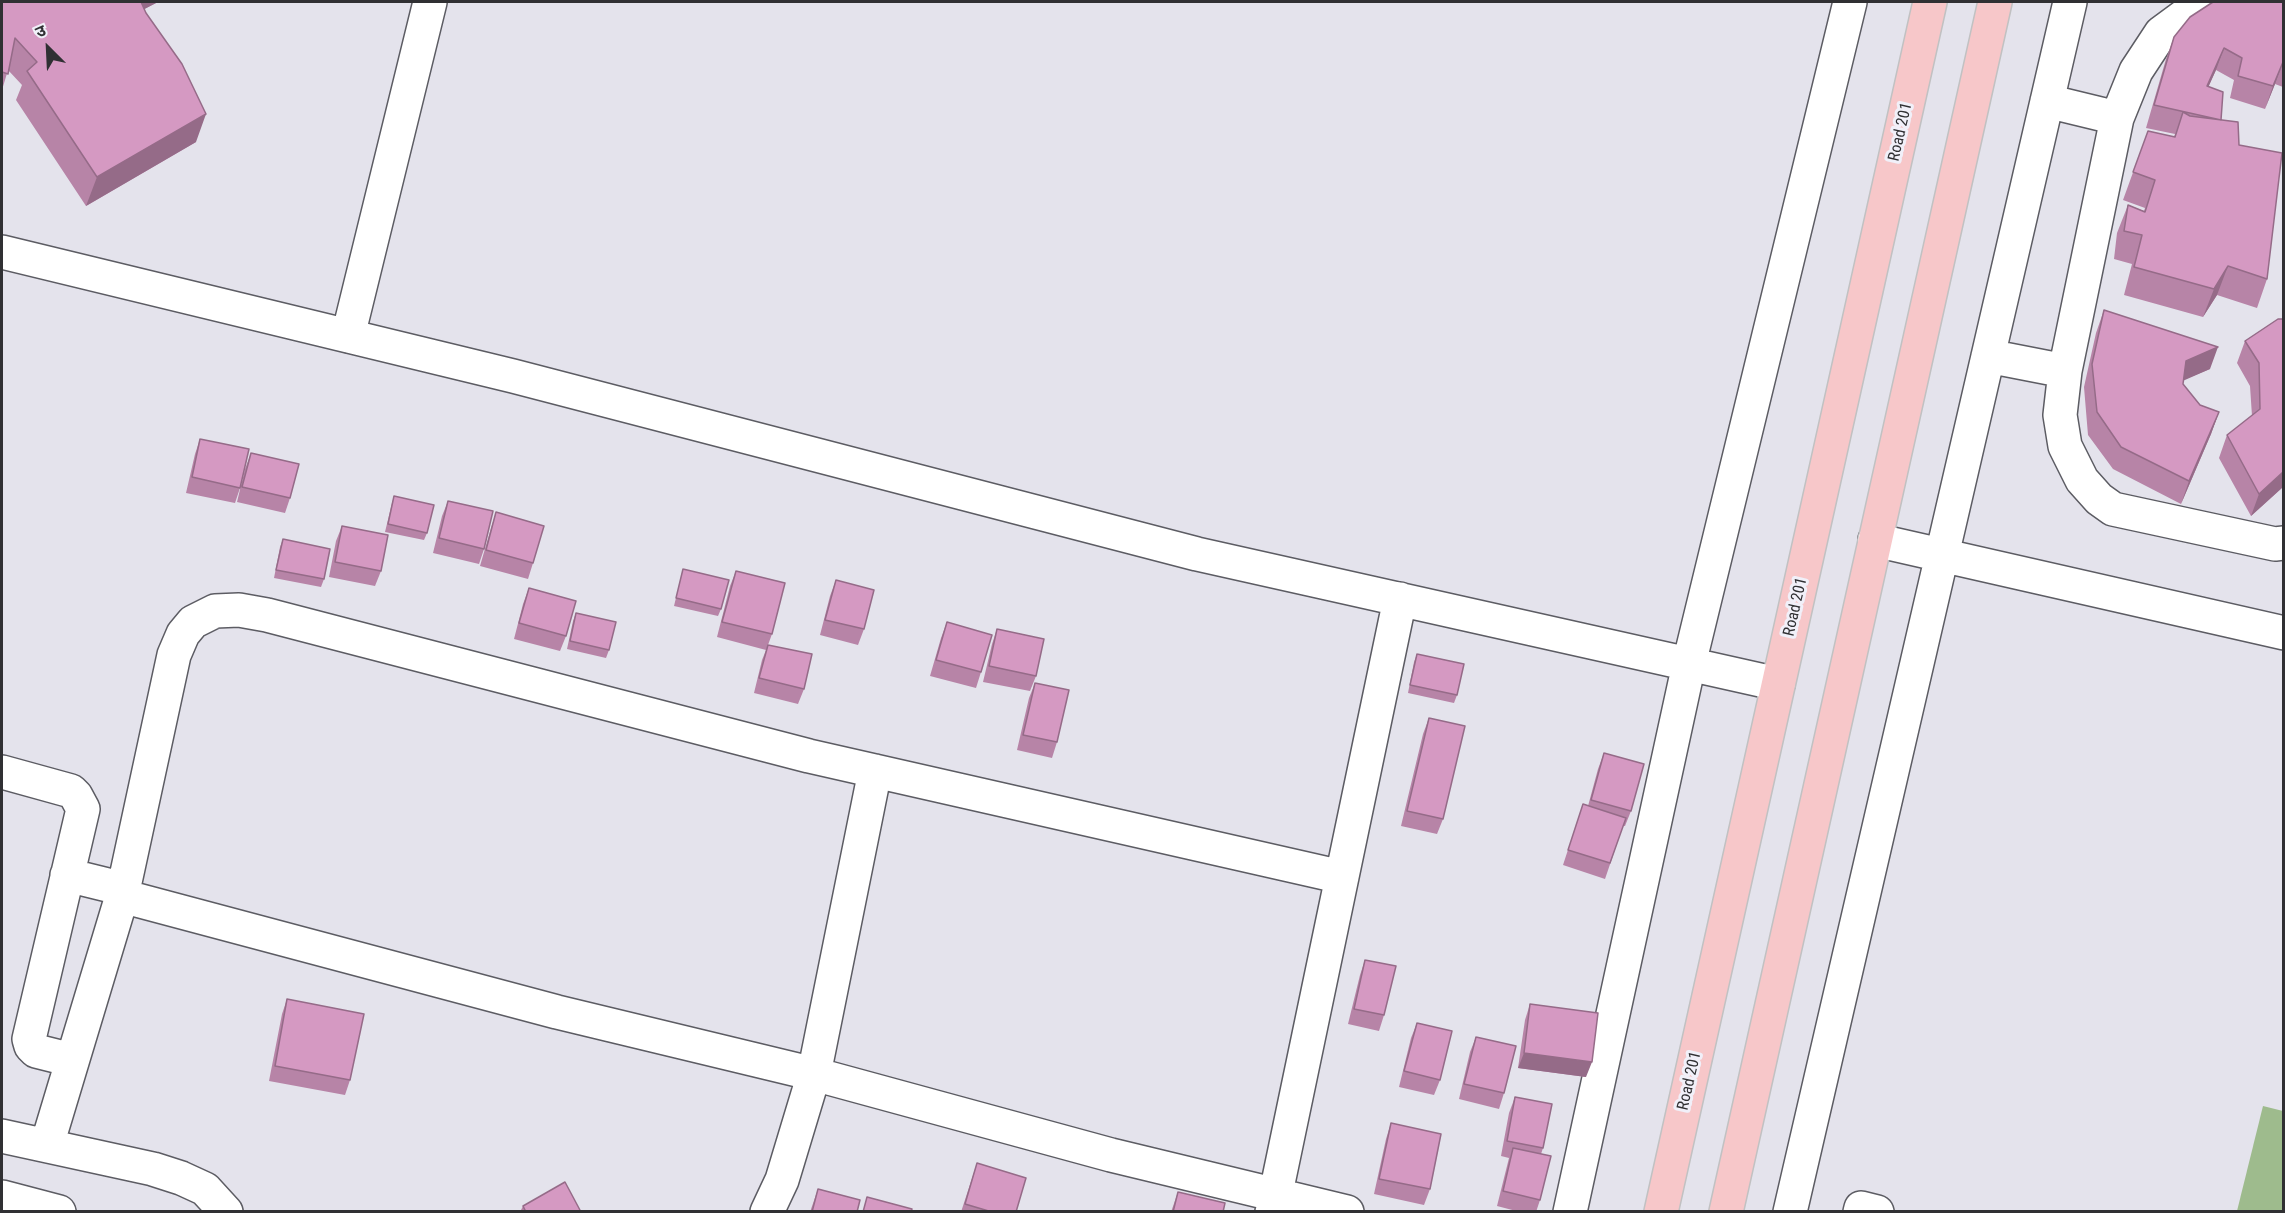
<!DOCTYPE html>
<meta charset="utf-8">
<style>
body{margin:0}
#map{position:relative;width:2285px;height:1213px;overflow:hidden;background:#e4e3ec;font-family:"Roboto Condensed","Noto Sans Devanagari",sans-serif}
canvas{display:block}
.frame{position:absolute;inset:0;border:3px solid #303033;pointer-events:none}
.north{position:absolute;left:18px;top:18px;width:60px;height:60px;-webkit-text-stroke:4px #f1f0f9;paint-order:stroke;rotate:336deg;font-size:16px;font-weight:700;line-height:24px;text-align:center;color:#303033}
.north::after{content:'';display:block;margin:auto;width:21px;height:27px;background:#303033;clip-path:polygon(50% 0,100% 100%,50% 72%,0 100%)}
</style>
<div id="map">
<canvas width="2285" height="1213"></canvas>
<div class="frame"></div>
<div class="north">उ</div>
</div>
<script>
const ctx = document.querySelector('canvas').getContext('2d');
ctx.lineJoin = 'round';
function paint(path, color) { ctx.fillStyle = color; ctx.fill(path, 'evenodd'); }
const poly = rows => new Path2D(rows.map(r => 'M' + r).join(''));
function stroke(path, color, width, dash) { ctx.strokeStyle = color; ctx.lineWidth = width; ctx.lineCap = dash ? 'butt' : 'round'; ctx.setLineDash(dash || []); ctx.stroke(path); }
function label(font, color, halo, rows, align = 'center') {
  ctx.font = font + ' "Roboto Condensed",sans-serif'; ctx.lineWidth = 6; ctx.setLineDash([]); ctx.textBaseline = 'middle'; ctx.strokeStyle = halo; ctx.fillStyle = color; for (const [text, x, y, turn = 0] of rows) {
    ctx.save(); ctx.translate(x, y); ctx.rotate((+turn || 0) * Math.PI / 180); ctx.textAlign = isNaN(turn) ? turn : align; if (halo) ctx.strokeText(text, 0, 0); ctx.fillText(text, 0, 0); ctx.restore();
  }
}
paint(poly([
 [2263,1106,2283,1111,2283,1211,2237,1211]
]), '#9ebb8d');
const minor = poly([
 [2047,101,2117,118,2136,71,2161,33,2195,8,2217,2],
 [2,252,513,376,1197,554,1778,684],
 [348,336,430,2],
 [1988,356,2065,371,2060,415,2065,446,2082,480,2099,499,2113,509,2275,544,2284,543],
 [2065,371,2117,118],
 [1875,540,2284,633],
 [2,772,71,791,76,796,83,809,29,1039,31,1046,36,1051,72,1060],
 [67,875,124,889],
 [122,896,557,1012,814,1074,1111,1155,1347,1212],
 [2,1136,153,1169,181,1178,205,1189,226,1212],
 [47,1145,122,896,174,655,183,634,193,622,215,611,239,610,267,615,809,756,1342,877],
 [2,1197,59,1212],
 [767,1212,782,1180,814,1074,875,771],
 [1272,1212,1400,599],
 [1570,1212,1689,664,1850,2],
 [1790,1212,2070,2],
 [1860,1212,1861,1208,1877,1212]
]);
const major = poly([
 [1661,1212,1930,2],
 [1726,1212,1995,2]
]);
stroke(minor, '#5c5c63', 36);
stroke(major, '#c1c1c2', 36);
stroke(minor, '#fff', 33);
stroke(major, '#f7c7c9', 33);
paint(poly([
 [2,2,158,2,144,9,196,142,86,206,16,100,22,85,8,70,2,90],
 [2283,2,2283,87,2275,84,2265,109,2230,98,2234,80,2216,70,2208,87,2221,120,2239,145,2267,279,2257,308,2217,295,2203,317,2124,295,2132,264,2114,259,2117,233,2128,205,2144,211,2145,208,2123,200,2148,131,2174,137,2175,134,2146,128,2166,59,2174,37],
 [2104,310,2210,369,2183,380,2183,384,2200,405,2219,412,2211,434,2181,504,2113,469,2088,435,2084,387,2096,333],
 [2278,319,2283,487,2251,516,2219,458,2227,435,2252,416,2250,386,2237,363,2245,341],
 [200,439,240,488,235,503,186,493,195,454],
 [251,453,290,498,285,513,237,502,245,469],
 [394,496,427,533,424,540,385,532,392,503],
 [448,501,484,549,479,564,433,553,442,516],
 [496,512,533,563,528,579,480,566,491,528],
 [342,526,381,571,375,586,329,577,336,541],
 [283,539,324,579,321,587,274,578,280,547],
 [683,569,721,609,718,616,674,606],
 [736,571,772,634,768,645,804,689,798,704,754,693,762,660,766,650,717,637,730,586],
 [836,580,864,629,858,645,820,635,830,596],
 [529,588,566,636,560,651,514,639,523,604],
 [576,613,609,650,606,658,567,649,573,621],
 [947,622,981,672,976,688,930,676,941,638],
 [997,629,1036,676,1030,691,983,682,992,644],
 [1417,654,1457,695,1454,703,1408,693,1414,662],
 [1035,683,1057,742,1052,758,1017,750,1029,698],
 [1429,718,1443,819,1437,834,1401,826,1423,734],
 [1604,753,1631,811,1625,826,1623,826,1605,879,1563,865,1583,804,1588,806,1598,769],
 [1365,960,1384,1015,1379,1031,1348,1024,1360,975],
 [287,999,350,1080,345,1095,269,1081,282,1014],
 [1530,1004,1586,1077,1518,1068,1525,1020],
 [1417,1023,1440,1080,1434,1095,1399,1087,1411,1038],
 [1476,1037,1504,1093,1499,1109,1459,1099,1470,1052],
 [1515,1097,1543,1148,1541,1154,1540,1200,1536,1212,1520,1212,1497,1206,1509,1158,1501,1156,1509,1113],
 [1391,1123,1430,1189,1424,1205,1374,1194,1386,1139],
 [977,1163,1016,1212,961,1212],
 [818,1189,857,1212,810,1212],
 [1178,1192,1223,1212,1171,1212],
 [523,1206,581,1212,520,1212]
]), '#b784a7');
paint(poly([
 [136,2,158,2,135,14],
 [2224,48,2216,70,2199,108,2207,86],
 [2283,62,2275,84,2265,109,2273,86],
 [206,114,196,142,86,206,97,177],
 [2228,266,2217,295,2203,317,2214,289],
 [2218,347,2210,369,2178,383,2186,361],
 [2219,412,2211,434,2181,504,2189,481],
 [2283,472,2283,487,2251,516,2259,494],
 [1524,1053,1592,1062,1586,1077,1518,1068]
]), '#956b88');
const building = poly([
 [2,2,141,2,146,13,182,64,206,114,97,177,27,71,37,62,15,38,8,74,2,72,2,2],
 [2213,2,2283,2,2283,62,2273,86,2238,76,2242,58,2224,48,2207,86,2223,92,2221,120,2154,105,2174,37,2190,17,2213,2],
 [2183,112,2190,116,2238,122,2239,145,2282,153,2267,279,2228,266,2214,289,2134,267,2142,235,2124,231,2128,205,2145,212,2155,180,2133,172,2148,131,2175,137,2183,112],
 [2104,310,2218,347,2186,361,2183,384,2200,405,2219,412,2189,481,2121,447,2097,412,2092,364,2104,310],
 [2278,319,2283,319,2283,472,2259,494,2227,435,2260,409,2259,363,2245,341,2278,319],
 [200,439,249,449,240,488,192,477,200,439],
 [251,453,299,464,290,498,242,487,251,453],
 [394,496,434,505,427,533,388,524,394,496],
 [448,501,493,511,484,549,439,538,448,501],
 [496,512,544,526,533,563,486,550,496,512],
 [342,526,388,535,381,571,335,562,342,526],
 [283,539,330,549,324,579,276,570,283,539],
 [683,569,729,580,721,609,676,598,683,569],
 [736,571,785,583,772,634,722,622,736,571],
 [836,580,874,590,864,629,825,620,836,580],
 [529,588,576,601,566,636,519,623,529,588],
 [576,613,616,622,609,650,570,641,576,613],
 [947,622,992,635,981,672,936,660,947,622],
 [997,629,1044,639,1036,676,989,666,997,629],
 [768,645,812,654,804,689,759,678,768,645],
 [1417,654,1464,664,1457,695,1410,685,1417,654],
 [1035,683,1069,690,1057,742,1023,735,1035,683],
 [1429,718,1465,726,1443,819,1407,811,1429,718],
 [1604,753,1644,764,1631,811,1591,800,1604,753],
 [1583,804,1626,818,1610,863,1568,850,1583,804],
 [1365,960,1396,966,1384,1015,1354,1009,1365,960],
 [287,999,364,1014,350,1080,275,1066,287,999],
 [1530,1004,1598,1013,1592,1062,1524,1053,1530,1004],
 [1417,1023,1452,1031,1440,1080,1404,1071,1417,1023],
 [1476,1037,1516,1046,1504,1093,1464,1084,1476,1037],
 [1515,1097,1552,1104,1543,1148,1507,1141,1515,1097],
 [1391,1123,1441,1134,1430,1189,1379,1179,1391,1123],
 [1513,1148,1551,1156,1540,1200,1503,1191,1513,1148],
 [977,1163,1026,1178,1016,1212,992,1212,965,1204,977,1163],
 [565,1182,581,1212,526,1212,523,1206,565,1182],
 [818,1189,860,1200,857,1212,812,1212,818,1189],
 [1178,1192,1225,1203,1223,1212,1173,1212,1178,1192],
 [867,1197,912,1209,911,1212,863,1212,867,1197]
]);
paint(building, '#d599c2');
stroke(building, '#956b88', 1.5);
label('16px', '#303033', '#f1f0f9', [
 ["Road 201",1901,132,-77],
 ["Road 201",1796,607,-77],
 ["Road 201",1690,1081,-77]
]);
</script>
